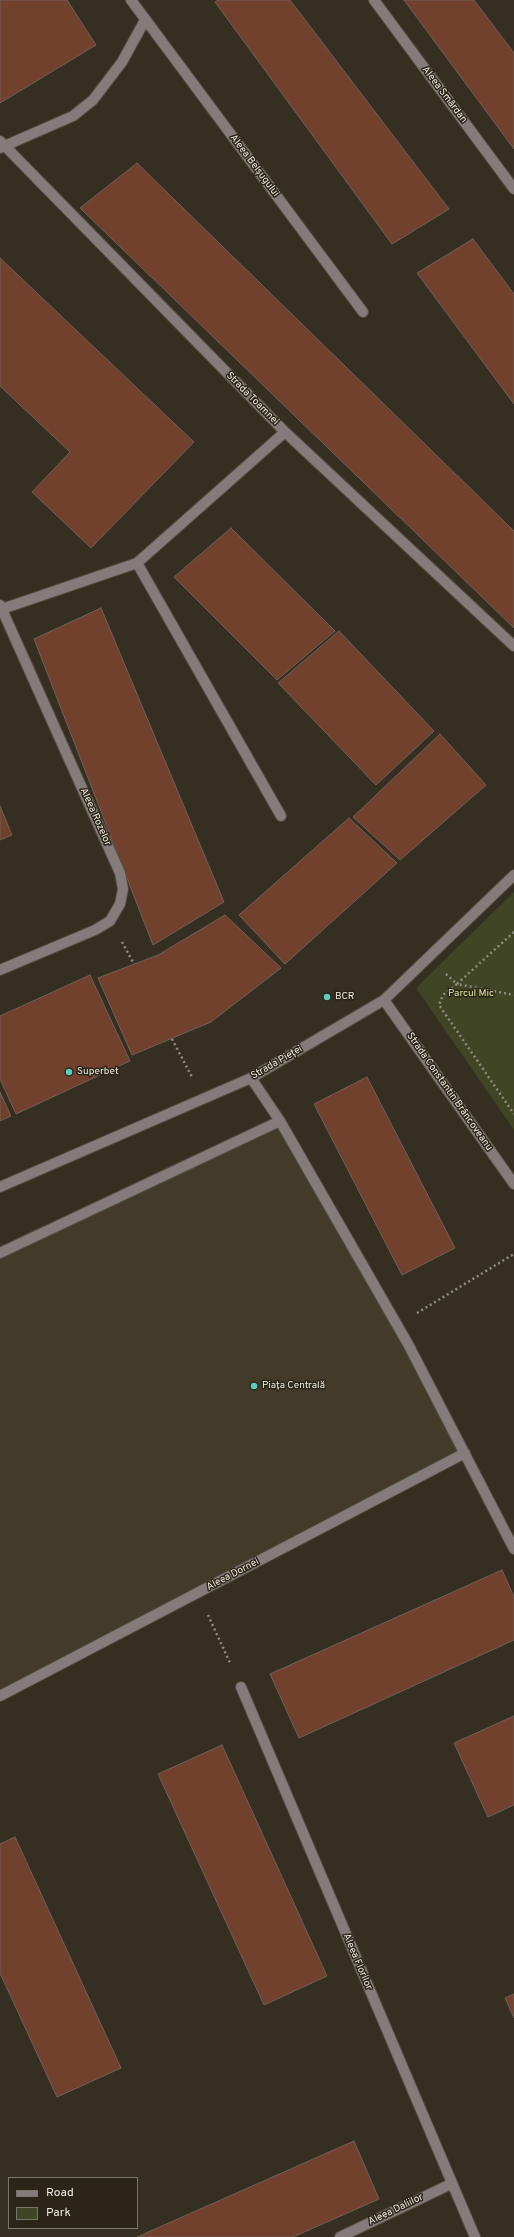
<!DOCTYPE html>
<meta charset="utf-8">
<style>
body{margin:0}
#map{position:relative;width:514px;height:2237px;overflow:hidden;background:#352f22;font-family:Overpass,sans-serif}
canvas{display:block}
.legend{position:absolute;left:8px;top:2177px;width:130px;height:52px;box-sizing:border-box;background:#2b2518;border:1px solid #797469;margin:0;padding:5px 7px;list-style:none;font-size:12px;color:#efebe3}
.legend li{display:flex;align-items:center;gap:8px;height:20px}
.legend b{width:20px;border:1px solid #797469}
</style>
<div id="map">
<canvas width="514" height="2237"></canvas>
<ul class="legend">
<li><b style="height:5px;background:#847c7b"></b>Road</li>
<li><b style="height:11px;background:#3f4525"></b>Park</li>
</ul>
</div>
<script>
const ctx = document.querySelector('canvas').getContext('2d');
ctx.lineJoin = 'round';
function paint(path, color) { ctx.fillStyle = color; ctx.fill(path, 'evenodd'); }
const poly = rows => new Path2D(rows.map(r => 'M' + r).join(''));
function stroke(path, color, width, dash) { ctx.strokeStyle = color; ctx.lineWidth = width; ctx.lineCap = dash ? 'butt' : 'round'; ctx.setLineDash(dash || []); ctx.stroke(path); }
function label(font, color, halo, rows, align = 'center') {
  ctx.font = font + ' Overpass,sans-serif'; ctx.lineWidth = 3; ctx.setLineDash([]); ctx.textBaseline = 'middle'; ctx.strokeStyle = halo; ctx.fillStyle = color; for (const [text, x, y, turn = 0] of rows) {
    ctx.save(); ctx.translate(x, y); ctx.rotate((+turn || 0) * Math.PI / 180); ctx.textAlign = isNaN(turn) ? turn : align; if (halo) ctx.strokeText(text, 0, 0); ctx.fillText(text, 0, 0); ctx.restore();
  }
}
paint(poly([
 [280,1121,465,1453,0,1696,0,1253]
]), '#433a29');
paint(poly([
 [514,892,514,1130,416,988]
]), '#3f4525');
const building = poly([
 [0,0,67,0,96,45,0,103,0,0],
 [218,0,290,0,449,209,392,244,215,2,218,0],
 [404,0,474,0,514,53,514,149,404,0],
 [137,163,514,531,514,628,80,208,137,163],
 [473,239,514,294,514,404,417,273,473,239],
 [0,258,194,442,91,548,32,492,70,452,0,386,0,258],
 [231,528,335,631,277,680,174,577,231,528],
 [101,608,224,902,153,945,34,639,101,608],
 [339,631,434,731,376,785,278,683,339,631],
 [440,734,486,785,400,860,353,817,440,734],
 [0,806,12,835,0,840,0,806],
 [349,818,397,863,285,964,239,915,349,818],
 [225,915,281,968,211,1022,132,1055,98,978,158,955,225,915],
 [90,975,130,1061,16,1114,0,1079,0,1016,90,975],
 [367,1077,455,1248,402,1275,314,1104,367,1077],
 [0,1092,11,1116,0,1121,0,1092],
 [502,1570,514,1597,514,1640,299,1738,270,1674,502,1570],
 [514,1716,514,1805,488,1817,454,1743,514,1716],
 [222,1745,327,1976,264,2005,158,1774,222,1745],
 [15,1837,121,2068,57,2097,0,1973,0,1844,15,1837],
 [514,1994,514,2018,505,1998,514,1994],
 [354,2141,379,2199,293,2237,137,2237,354,2141]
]);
paint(building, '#72412e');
stroke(building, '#71605a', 1);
const minor = poly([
 [131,0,363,312],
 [374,0,514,189],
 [0,141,285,432,514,646],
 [0,148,73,116,93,100,122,62,145,20],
 [137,563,281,816],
 [0,605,120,873,123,889,120,904,110,921,95,930,0,970],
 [2,609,137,563,285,432],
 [384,1000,514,1184],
 [251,1078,280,1121,408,1344,514,1549],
 [0,1187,251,1078,384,1000,514,875],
 [0,1253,280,1121],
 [241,1687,475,2237],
 [0,1696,465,1453],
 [340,2237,451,2184]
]);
stroke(minor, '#534d41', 12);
stroke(poly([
 [514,932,457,984,514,995],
 [122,942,134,964],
 [446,974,457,984,443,995,439,1005,514,1114],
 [172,1039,192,1077],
 [417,1313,514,1254],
 [208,1615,231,1665]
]), '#908b81', 2.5, [2, 3]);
stroke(minor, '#847c7b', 10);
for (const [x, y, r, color] of [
 [327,997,4,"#58cec0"],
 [69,1072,4,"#58cec0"],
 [254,1386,4,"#58cec0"]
]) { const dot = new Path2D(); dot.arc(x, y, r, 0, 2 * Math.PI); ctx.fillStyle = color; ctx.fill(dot); stroke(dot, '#2b2518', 1.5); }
label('10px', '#efebe3', '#2b2518', [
 ["Aleea Smârdan",444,95,53],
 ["Aleea Belșugului",254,166,53],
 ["Strada Toamnei",252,399,45],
 ["Aleea Rozelor",95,817,66],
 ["Strada Pieței",277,1063,-30],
 ["Strada Constantin Brâncoveanu",449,1092,55],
 ["Aleea Dornei",233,1575,-28],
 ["Aleea Florilor",357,1962,67],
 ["Aleea Daliilor",396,2210,-26]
]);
label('10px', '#daec9c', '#2b2518', [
 ["Parcul Mic",471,994]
]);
label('10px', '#efebe3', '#2b2518', [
 ["BCR",335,997],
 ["Superbet",77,1072],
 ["Piața Centrală",262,1386]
], 'left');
</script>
